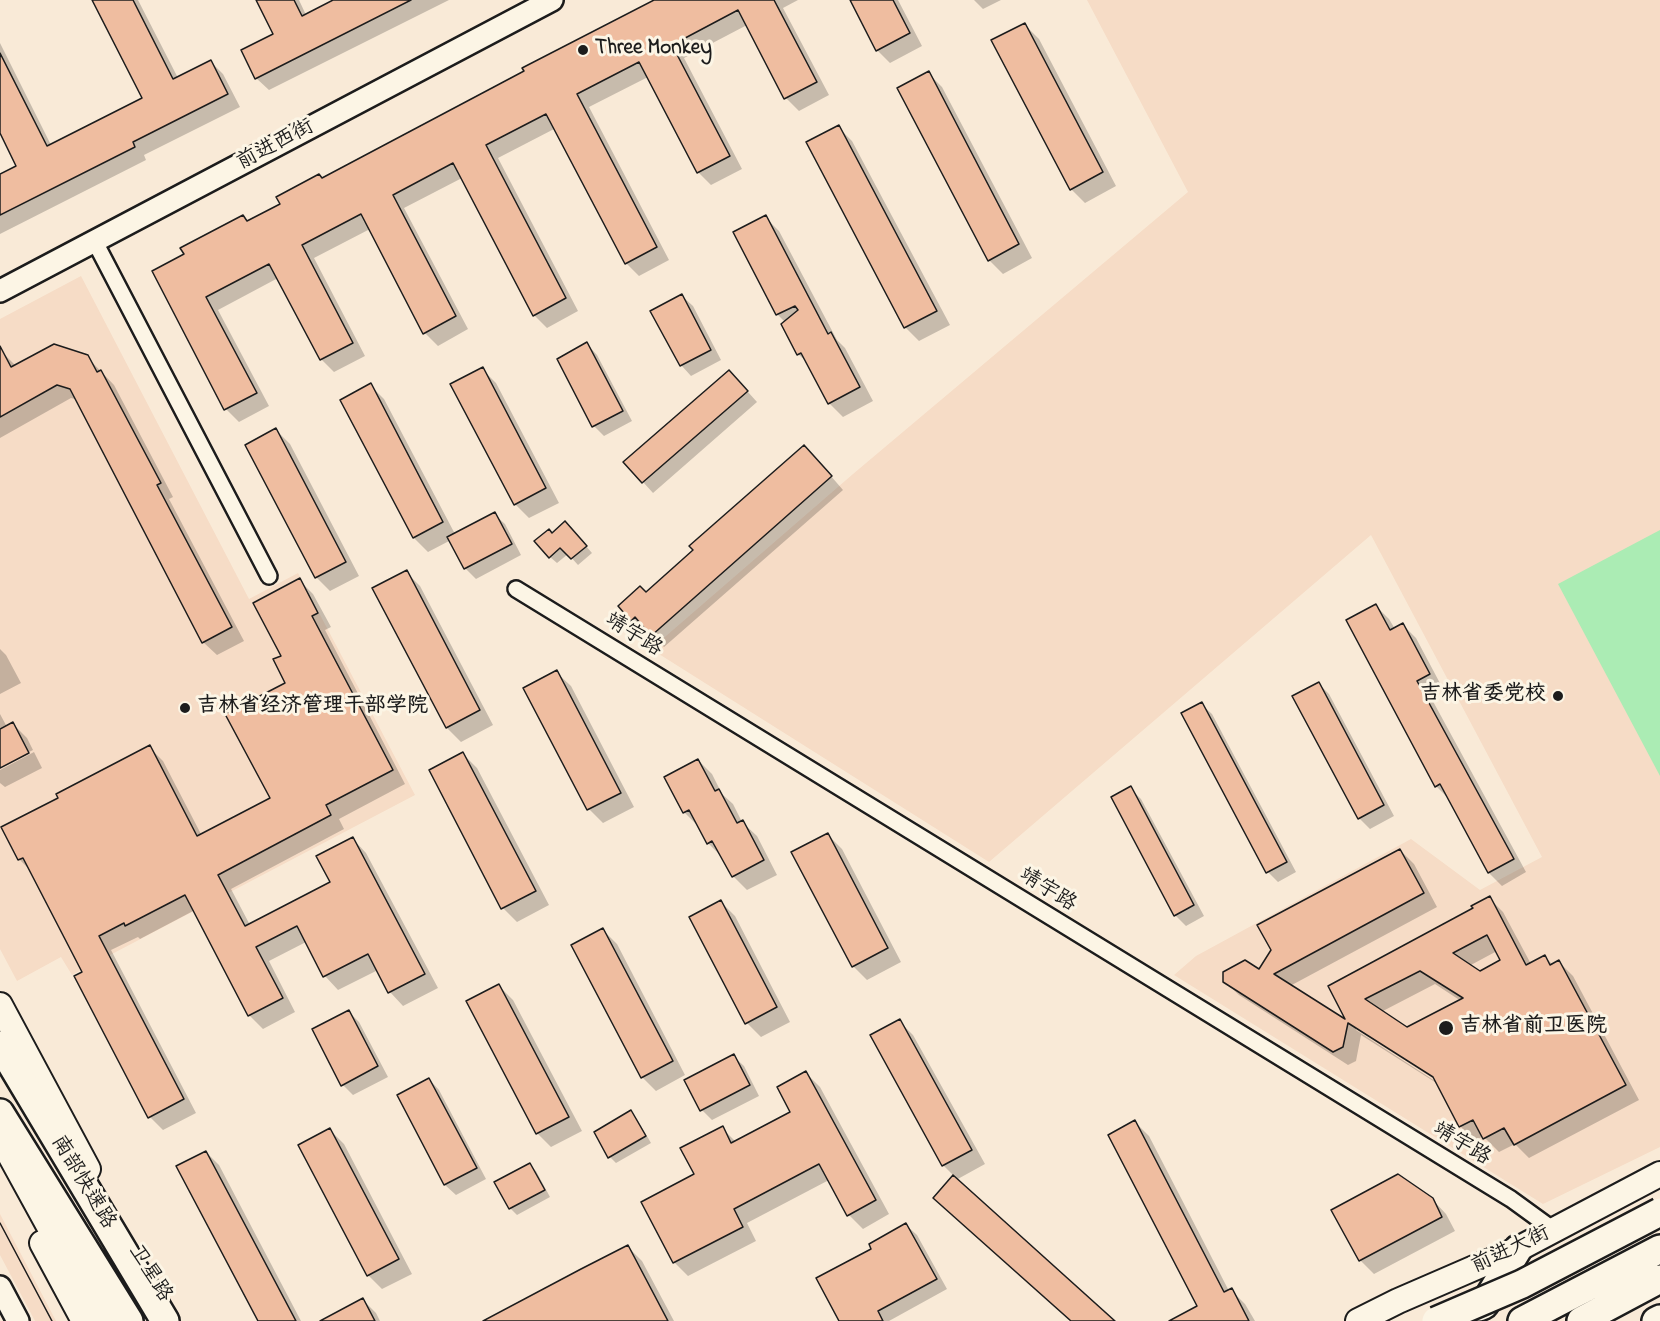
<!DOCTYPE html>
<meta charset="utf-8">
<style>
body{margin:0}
canvas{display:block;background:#f9ead7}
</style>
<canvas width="1660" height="1321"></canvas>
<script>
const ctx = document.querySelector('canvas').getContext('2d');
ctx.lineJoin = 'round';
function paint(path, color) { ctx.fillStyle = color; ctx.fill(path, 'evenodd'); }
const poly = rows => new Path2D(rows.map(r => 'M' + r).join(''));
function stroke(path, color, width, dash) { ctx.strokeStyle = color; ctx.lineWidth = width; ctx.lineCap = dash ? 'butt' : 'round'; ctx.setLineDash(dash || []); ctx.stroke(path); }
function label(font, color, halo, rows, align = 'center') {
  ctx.font = font + ' "Indie Flower","LXGW WenKai TC",sans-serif'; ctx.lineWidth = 6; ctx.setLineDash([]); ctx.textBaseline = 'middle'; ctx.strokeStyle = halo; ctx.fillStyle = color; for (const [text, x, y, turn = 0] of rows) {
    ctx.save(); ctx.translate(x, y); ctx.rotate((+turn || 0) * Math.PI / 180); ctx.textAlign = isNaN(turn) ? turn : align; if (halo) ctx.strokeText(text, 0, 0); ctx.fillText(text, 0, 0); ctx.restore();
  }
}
paint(poly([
 [1087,0,1660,0,1660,1147,1543,1204,1174,975,1196,956,1411,839,1480,890,1542,857,1371,535,989,862,651,649,853,474,1188,192],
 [81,276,249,599,298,573,415,795,72,975,61,957,17,981,0,949,0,319],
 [0,1214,56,1321,35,1321,0,1255]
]), '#f6dcc6');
paint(poly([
 [1660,530,1660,776,1558,584]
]), '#abecb4');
paint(poly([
 [94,0,138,0,178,78,211,62,223,74,240,107,144,155,146,160,0,234,0,176,18,166,0,130,0,43,51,145,144,99],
 [258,0,299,0,306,15,337,0,449,0,269,90,256,78,275,34],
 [657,0,798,0,783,8,829,95,799,111,786,98,747,25,684,58,742,169,711,185,698,172,648,77,589,107,669,260,639,276,626,263,556,128,498,158,578,311,547,328,534,315,462,178,404,208,468,329,438,346,425,333,370,229,314,258,365,356,334,372,321,359,278,278,218,310,269,406,239,422,226,409,154,272,186,255,243,216,248,222,323,179],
 [851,0,898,0,922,46,890,63,877,50],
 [974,0,1001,0,983,9],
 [1025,25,1039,39,1116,186,1085,203,1071,189],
 [928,73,942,87,1032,258,1003,274,989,260],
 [838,127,852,141,950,325,919,341,905,327],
 [765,217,779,231,837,340,845,348,873,401,843,417,829,403,809,364,798,354,786,323,778,315,735,233],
 [682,296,693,306,721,360,691,376,681,365],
 [587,344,597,355,632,421,604,436,594,426],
 [3,353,16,366,87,357,114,385,173,497,169,499,244,641,217,655,203,642,78,400,71,398,0,438,0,354],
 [482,369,496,383,559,503,529,518,515,504],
 [739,382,757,402,653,493,643,482],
 [370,385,384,399,455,534,494,514,505,524,521,555,476,579,465,568,451,540,428,552,414,538,342,400],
 [276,430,290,444,359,576,330,591,316,577],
 [817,460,843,490,664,647,647,630,645,632,632,620,646,594],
 [572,530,592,553,578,565,568,554,557,563,550,557,552,535],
 [406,572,420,586,493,725,461,742,447,728,374,588],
 [299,580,313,594,331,627,325,630,405,784,339,819,344,829,231,889,250,925,332,883,353,839,366,853,438,988,403,1006,390,992,378,970,338,990,325,976,306,942,269,961,295,1012,263,1029,249,1015,195,910,140,939,138,937,111,950,196,1113,163,1130,150,1117,85,973,32,872,19,859,60,798,149,747,163,761,202,836,272,799,287,683,283,656],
 [1376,606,1389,619,1395,629,1403,625,1416,638,1442,687,1429,694,1526,872,1502,886,1489,873,1450,800,1436,786],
 [0,649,6,655,21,683,0,694],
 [556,672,571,686,634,807,603,823,589,809,525,689],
 [1319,684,1329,694,1394,816,1370,829,1359,818],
 [1201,704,1212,714,1296,872,1278,882,1268,872],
 [0,714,7,727,13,724,27,738,33,750,0,767],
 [34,752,42,768,5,787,0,783,0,770],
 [463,754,477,768,549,905,517,922,503,908,431,771],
 [698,760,712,774,722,794,733,804,742,822,757,836,777,875,747,890,733,876,722,857,708,843,698,826,684,812],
 [1130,788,1141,799,1204,916,1186,926,1175,915,1113,798],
 [828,835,842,849,901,962,867,980,853,966],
 [1400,850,1414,864,1437,907,1290,986,1349,1023,1330,986,1475,909,1489,898,1503,912,1531,964,1545,957,1553,965,1559,962,1573,976,1639,1100,1529,1158,1515,1144,1499,1152,1483,1136,1475,1141,1461,1127,1438,1084,1361,1035,1356,1061,1348,1065,1239,995,1224,981,1259,971],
 [1497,951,1502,961,1480,972,1469,966],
 [1435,984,1461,1001,1407,1029,1381,1012],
 [1356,1027,1440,1080,1438,1083,1356,1030],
 [721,902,735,916,790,1022,761,1037,747,1023],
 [603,930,617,944,685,1075,656,1091,642,1077],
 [499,986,513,1000,582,1131,551,1147,537,1133],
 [349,1012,359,1022,388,1077,353,1095,343,1085],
 [899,1021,913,1035,985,1164,956,1180,1112,1321,1071,1321,936,1197,954,1176,943,1165,872,1036],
 [733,1056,744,1066,759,1096,712,1120,702,1110],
 [806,1073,820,1087,889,1214,863,1229,849,1215,829,1180,747,1223,756,1241,688,1276,674,1262,643,1203,696,1175,722,1128,736,1142,792,1113],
 [429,1079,439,1090,486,1179,456,1195,445,1185,399,1095],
 [631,1112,637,1119,651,1143,616,1163,610,1157],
 [1135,1122,1149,1136,1229,1291,1231,1290,1245,1304,1255,1321,1172,1321,1199,1306],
 [330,1130,344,1144,412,1274,382,1289,368,1275],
 [206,1152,219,1165,301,1321,259,1321],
 [530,1165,536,1171,550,1197,517,1215,510,1208],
 [1432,1199,1446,1214,1455,1231,1374,1274,1360,1260],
 [906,1225,917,1235,947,1289,889,1321,840,1321,873,1249],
 [628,1247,642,1261,674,1321,486,1321],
 [363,1300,376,1313,380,1321,323,1321]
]), '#0003');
const building = poly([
 [92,0,133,0,173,79,211,60,228,94,133,142,135,147,0,215,0,174,16,166,0,133,0,53,47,146,142,98,92,0],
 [256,0,294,0,302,16,333,0,411,0,255,79,241,50,273,34,256,0],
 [654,0,774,0,817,82,784,99,738,10,672,45,730,156,697,173,639,62,577,94,657,247,625,264,546,114,486,145,566,298,533,316,453,163,393,195,456,316,423,334,361,214,302,245,353,343,320,360,269,264,206,297,257,393,224,410,152,271,184,254,180,248,243,215,247,221,280,204,276,197,319,174,322,178,524,71,522,68,654,0],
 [850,0,893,0,910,33,876,51,850,0],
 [1025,23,1103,172,1070,190,991,40,1025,23],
 [929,71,1019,244,988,261,897,88,929,71],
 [839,125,937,311,904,328,806,142,839,125],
 [766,215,828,334,831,332,860,387,828,404,801,353,797,355,781,324,798,310,795,306,776,315,733,232,766,215],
 [682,294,711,350,680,366,650,311,682,294],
 [587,342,623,411,592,427,557,359,587,342],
 [54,344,88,355,97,372,101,370,161,483,157,485,232,627,202,643,70,389,57,385,0,417,0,346,11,367,54,344],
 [483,367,546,488,514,505,450,384,483,367],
 [729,370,748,391,642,483,623,462,729,370],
 [371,383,443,522,413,538,340,400,371,383],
 [276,428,346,562,315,578,245,445,276,428],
 [804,445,832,476,651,636,635,617,631,621,618,606,640,586,646,592,693,550,689,546,804,445],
 [495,512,512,544,464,569,447,537,495,512],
 [565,521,587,546,571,559,560,548,549,558,534,541,549,529,552,533,565,521],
 [407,570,480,710,446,728,372,588,407,570],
 [300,578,318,613,312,616,393,770,326,805,331,815,218,875,245,926,330,882,316,856,353,837,425,974,388,993,368,954,323,977,297,926,256,947,283,998,248,1016,185,895,125,926,124,923,99,936,184,1099,148,1118,74,976,82,972,23,858,18,860,1,827,58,798,56,794,150,745,197,836,270,798,225,714,285,683,273,659,281,656,253,603,300,578],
 [1376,604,1390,630,1403,623,1430,674,1417,681,1514,859,1488,873,1440,784,1435,787,1346,620,1376,604],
 [557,670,621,793,587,810,523,688,557,670],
 [1319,682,1384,805,1358,819,1292,696,1319,682],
 [1202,702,1287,862,1266,873,1181,713,1202,702],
 [13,722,29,753,0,768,0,729,13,722],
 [463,752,536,891,501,909,429,770,463,752],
 [698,759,715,791,719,789,737,823,743,820,764,860,732,877,712,841,707,844,689,810,683,813,664,777,698,759],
 [1131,786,1194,905,1174,916,1111,797,1131,786],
 [828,833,888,948,852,967,791,852,828,833],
 [1400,849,1424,893,1274,974,1345,1019,1328,986,1473,908,1471,906,1490,896,1526,965,1545,955,1550,965,1559,960,1626,1085,1514,1145,1504,1128,1483,1139,1473,1120,1459,1127,1433,1077,1348,1023,1343,1047,1333,1052,1223,982,1223,972,1245,960,1259,969,1271,950,1257,925,1400,849],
 [1487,935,1500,960,1480,971,1453,953,1487,935],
 [1420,971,1463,998,1407,1027,1365,999,1420,971],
 [721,900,777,1007,745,1024,689,917,721,900],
 [603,928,673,1061,641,1078,571,945,603,928],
 [499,984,569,1117,536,1134,466,1001,499,984],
 [349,1010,378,1066,341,1086,312,1029,349,1010],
 [900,1019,972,1150,942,1166,870,1035,900,1019],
 [734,1054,750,1085,700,1111,684,1080,734,1054],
 [806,1071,876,1200,847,1216,819,1164,734,1209,743,1227,673,1263,641,1202,694,1174,680,1148,723,1126,731,1143,790,1112,777,1087,806,1071],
 [429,1078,477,1168,444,1185,397,1095,429,1078],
 [631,1110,646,1136,608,1158,594,1132,631,1110],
 [1135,1120,1224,1292,1232,1288,1249,1321,1169,1321,1197,1306,1108,1135,1135,1120],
 [330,1128,399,1259,367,1276,298,1145,330,1128],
 [206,1151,296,1321,258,1321,176,1166,206,1151],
 [530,1163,545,1190,509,1209,494,1182,530,1163],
 [1398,1174,1433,1198,1442,1217,1359,1261,1331,1210,1398,1174],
 [953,1175,1115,1321,1071,1321,933,1198,953,1175],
 [906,1223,937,1279,878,1311,883,1321,839,1321,816,1278,871,1249,869,1244,906,1223],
 [628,1245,668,1321,483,1321,581,1269,628,1245],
 [363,1298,375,1321,320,1321,363,1298]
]);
paint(building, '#efbda0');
stroke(building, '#1c1c1c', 1.5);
const street = poly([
 [95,242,269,576],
 [516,589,1511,1199,1555,1231]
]);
const secondary = poly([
 [0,291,552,0],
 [0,1287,18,1321]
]);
const primary = poly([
 [0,1005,88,1169],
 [0,1137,51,1230,109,1321],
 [42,1243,84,1321],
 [1358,1321,1398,1301,1518,1249,1660,1174]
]);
const highway = poly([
 [0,1045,165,1321],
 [0,1113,129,1321],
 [1479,1307,1484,1305,1518,1249],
 [1522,1321,1660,1249],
 [1581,1321,1660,1279],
 [1656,1321,1660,1319]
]);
stroke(street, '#1c1c1c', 20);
stroke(secondary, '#1c1c1c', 26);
stroke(primary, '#1c1c1c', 28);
stroke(highway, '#1c1c1c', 32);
stroke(street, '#fcf5e5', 15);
stroke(secondary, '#fcf5e5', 21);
stroke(primary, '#fcf5e5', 24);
stroke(highway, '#fcf5e5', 27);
stroke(poly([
 [0,1223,52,1321]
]), '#1c1c1c', 1.5);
const highwayBridge = poly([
 [1436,1321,1522,1284,1660,1212]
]);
stroke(highwayBridge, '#1c1c1c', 32, []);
stroke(highwayBridge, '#fcf5e5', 27);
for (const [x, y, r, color] of [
 [583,50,6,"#1c1c1c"],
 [1558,696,6,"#1c1c1c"],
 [185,708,6,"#1c1c1c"],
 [1446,1028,8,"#1c1c1c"]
]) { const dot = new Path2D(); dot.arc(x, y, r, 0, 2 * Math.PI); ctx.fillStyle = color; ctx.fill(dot); stroke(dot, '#fcf5e5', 2); }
label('bold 21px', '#1c1c1c', '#fcf5e5', [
 ["Three Monkey",595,50],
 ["吉林省委党校",1546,696,"right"],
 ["吉林省经济管理干部学院",197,708],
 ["吉林省前卫医院",1460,1028]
], 'left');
label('21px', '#1c1c1c', '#fcf5e5', [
 ["前进西街",276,146,-28],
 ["靖宇路",633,636,32],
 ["靖宇路",1047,891,32],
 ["靖宇路",1461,1145,31],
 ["南部快速路",82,1183,59],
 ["前进大街",1511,1251,-25],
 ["卫星路",149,1274,58]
]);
</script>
